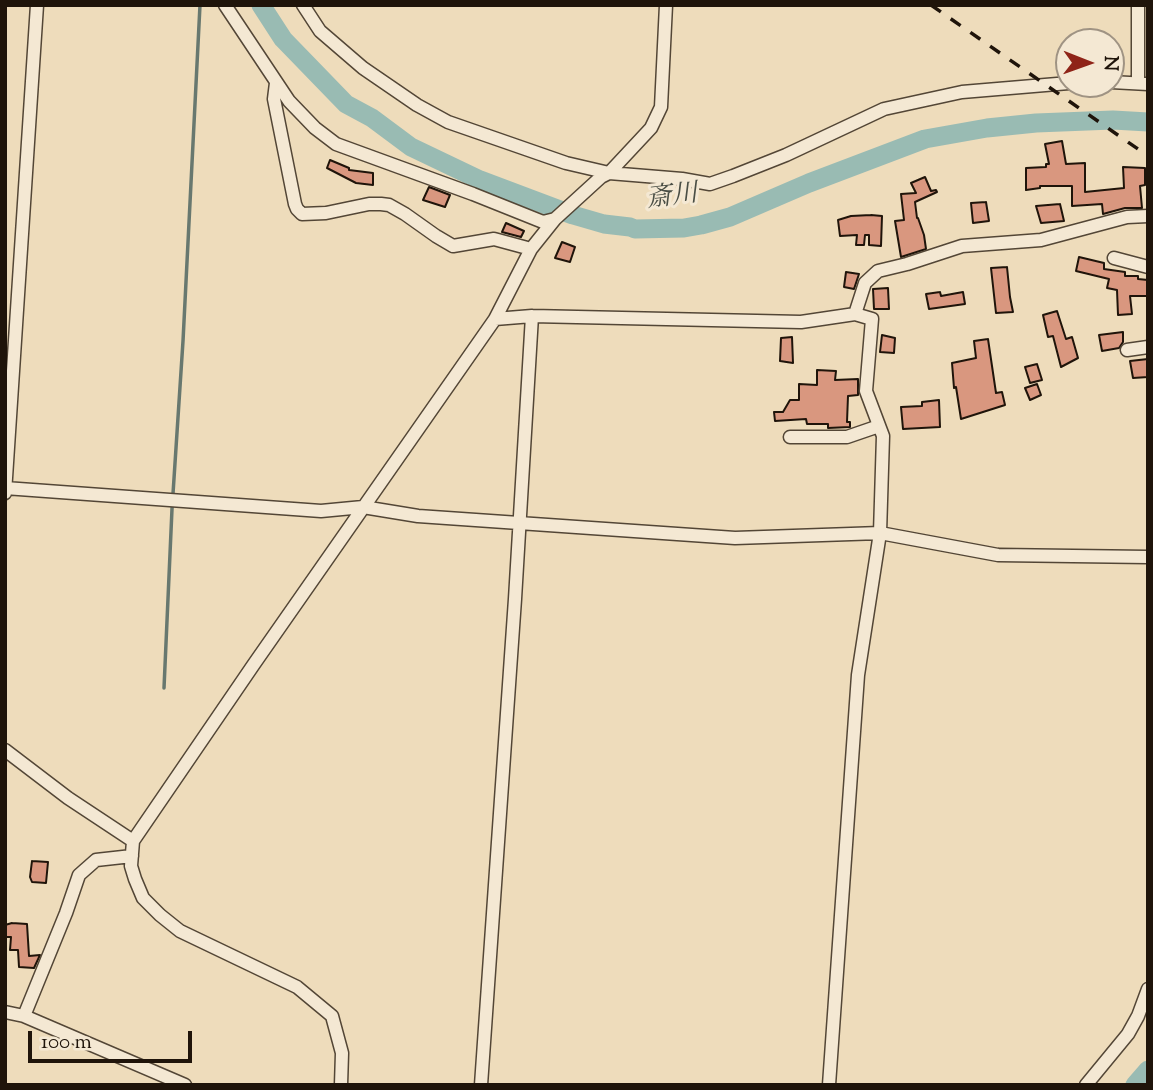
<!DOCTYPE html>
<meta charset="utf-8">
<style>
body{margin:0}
#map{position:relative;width:1153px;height:1090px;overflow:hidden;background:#eedcbb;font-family:"Sorts Mill Goudy",serif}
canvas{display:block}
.frame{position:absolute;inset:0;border:7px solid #1f140a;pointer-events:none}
.north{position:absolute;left:1055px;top:28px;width:70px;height:70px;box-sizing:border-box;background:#f4e8d3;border:2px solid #9f9383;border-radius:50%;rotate:91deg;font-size:19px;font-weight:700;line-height:28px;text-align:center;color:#1f140a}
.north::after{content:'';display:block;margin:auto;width:24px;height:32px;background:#8f2418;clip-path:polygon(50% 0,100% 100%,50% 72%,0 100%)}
.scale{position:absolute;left:28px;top:1031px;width:164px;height:32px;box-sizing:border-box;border:4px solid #1f140a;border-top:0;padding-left:9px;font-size:21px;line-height:24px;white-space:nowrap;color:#1f140a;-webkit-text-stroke:5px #f4e8d3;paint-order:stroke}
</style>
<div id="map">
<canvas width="1153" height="1090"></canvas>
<div class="frame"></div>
<div class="north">N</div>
<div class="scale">100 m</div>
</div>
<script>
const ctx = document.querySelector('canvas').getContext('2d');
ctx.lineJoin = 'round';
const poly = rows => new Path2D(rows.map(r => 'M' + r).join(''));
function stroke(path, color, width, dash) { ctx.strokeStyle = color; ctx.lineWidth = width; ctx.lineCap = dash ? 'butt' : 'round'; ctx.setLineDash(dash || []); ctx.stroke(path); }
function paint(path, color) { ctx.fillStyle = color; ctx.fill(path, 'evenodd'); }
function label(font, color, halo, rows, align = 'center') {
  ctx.font = font + ' "Sorts Mill Goudy","Noto Serif JP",serif'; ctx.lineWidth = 6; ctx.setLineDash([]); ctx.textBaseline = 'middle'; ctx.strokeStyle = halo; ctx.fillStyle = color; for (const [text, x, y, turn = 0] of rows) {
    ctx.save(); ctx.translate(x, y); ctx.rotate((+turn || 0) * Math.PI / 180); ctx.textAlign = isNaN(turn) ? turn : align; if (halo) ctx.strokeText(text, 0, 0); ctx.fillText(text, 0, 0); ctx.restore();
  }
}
stroke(poly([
 [164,688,172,509,183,341,200,5]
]), '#68786f', 3.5);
stroke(poly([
 [261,5,283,39,346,104,372,118,411,147,480,180,573,215,604,224,630,227,635,229,684,228,701,225,730,217,809,183,925,139,987,128,1036,123,1113,120,1148,122],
 [1135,1085,1148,1070]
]), '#99bbb3', 19);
const building = poly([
 [1062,141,1066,164,1085,163,1085,192,1124,188,1123,167,1145,168,1145,185,1140,186,1142,208,1125,208,1103,214,1102,204,1072,206,1072,186,1040,186,1040,188,1026,190,1026,168,1046,167,1046,164,1049,164,1045,144,1062,141],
 [330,160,349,168,349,170,373,173,373,185,356,183,327,168,330,160],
 [925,177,931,191,936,190,937,192,915,202,917,218,918,218,924,235,926,249,901,257,895,221,904,220,901,194,916,193,911,183,925,177],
 [429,187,450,195,445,207,423,200,429,187],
 [986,202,989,221,973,223,971,203,986,202],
 [1060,204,1064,221,1041,223,1036,206,1060,204],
 [871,215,882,216,881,246,869,245,869,235,865,235,864,245,856,245,857,235,840,236,838,220,851,216,871,215],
 [506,223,524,231,521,237,502,232,506,223],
 [562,242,575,247,570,262,555,258,562,242],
 [1079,257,1104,263,1104,269,1125,272,1125,276,1138,276,1138,279,1148,280,1148,296,1130,296,1132,314,1118,315,1117,290,1107,288,1109,279,1076,271,1079,257],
 [1007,267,1010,297,1013,312,996,313,991,268,1007,267],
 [846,272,859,274,854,289,844,287,846,272],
 [888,288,889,309,874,309,873,289,888,288],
 [940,292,941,296,963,292,965,304,929,309,926,294,940,292],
 [1057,311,1066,339,1072,337,1078,358,1061,367,1053,336,1048,337,1043,315,1057,311],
 [1123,332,1123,342,1119,348,1102,351,1099,335,1123,332],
 [882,335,895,338,894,353,880,352,882,335],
 [792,337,793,363,780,361,781,338,792,337],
 [988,339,996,393,1002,392,1005,405,961,419,956,387,954,388,952,363,976,358,974,341,988,339],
 [1148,359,1148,377,1133,378,1130,361,1148,359],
 [1037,364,1042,380,1030,383,1025,367,1037,364],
 [817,370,836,371,835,380,858,379,858,395,848,396,847,422,850,422,850,427,828,428,828,424,807,424,806,419,775,421,774,412,783,412,790,400,799,400,799,384,817,385,817,370],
 [1037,384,1041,395,1030,400,1025,388,1037,384],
 [939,400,940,427,903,429,901,407,922,406,922,402,939,400],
 [32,861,48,862,46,883,32,882,30,877,32,861],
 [12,923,27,924,29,956,40,955,34,968,19,967,18,950,10,950,11,937,5,937,5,925,12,923]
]);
paint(building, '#d9977f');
stroke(building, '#1f140a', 2);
const minor = poly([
 [225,5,289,101,315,128,336,144,473,194,543,222,555,219],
 [303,5,320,31,363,68,417,105,448,122,566,163,609,173,682,179,710,184,733,176,786,155,884,109,962,92,1069,83],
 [1111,82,1148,84],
 [276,83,274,99,295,204,297,209,302,214,326,213,369,204,381,204,389,205,405,214,436,236,453,246,494,239,531,249],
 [1138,83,1138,5],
 [1114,258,1148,267],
 [855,314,865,283,878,271,907,264,962,246,1041,240,1127,217,1148,216],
 [495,319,532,316,801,322,855,314,872,319,866,391,883,436,880,533,858,675,829,1085],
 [1127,350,1148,347],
 [790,437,847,437,879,426],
 [5,488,321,511,363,507,418,516,735,538,880,533,998,555,1148,557],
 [5,493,37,5],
 [5,750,68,798,133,841],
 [5,1012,24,1016,185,1085],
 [24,1016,66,913,79,875,96,860,132,856],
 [341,1085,342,1053,332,1016,297,987,180,931,160,915,143,898,135,879,131,866,133,841,254,664,495,319,531,249,555,219,601,177,609,173,651,128,661,107,666,5],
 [481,1085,515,599,532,316],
 [1086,1085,1128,1034,1138,1016,1148,989]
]);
stroke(minor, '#534636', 15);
stroke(minor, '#f4e8d3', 12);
stroke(poly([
 [931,5,1148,156]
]), '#1f140a', 3.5, [12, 12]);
label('italic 26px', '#4a4e45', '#f4e8d3', [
 ["斎川",672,199,-7]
]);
</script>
